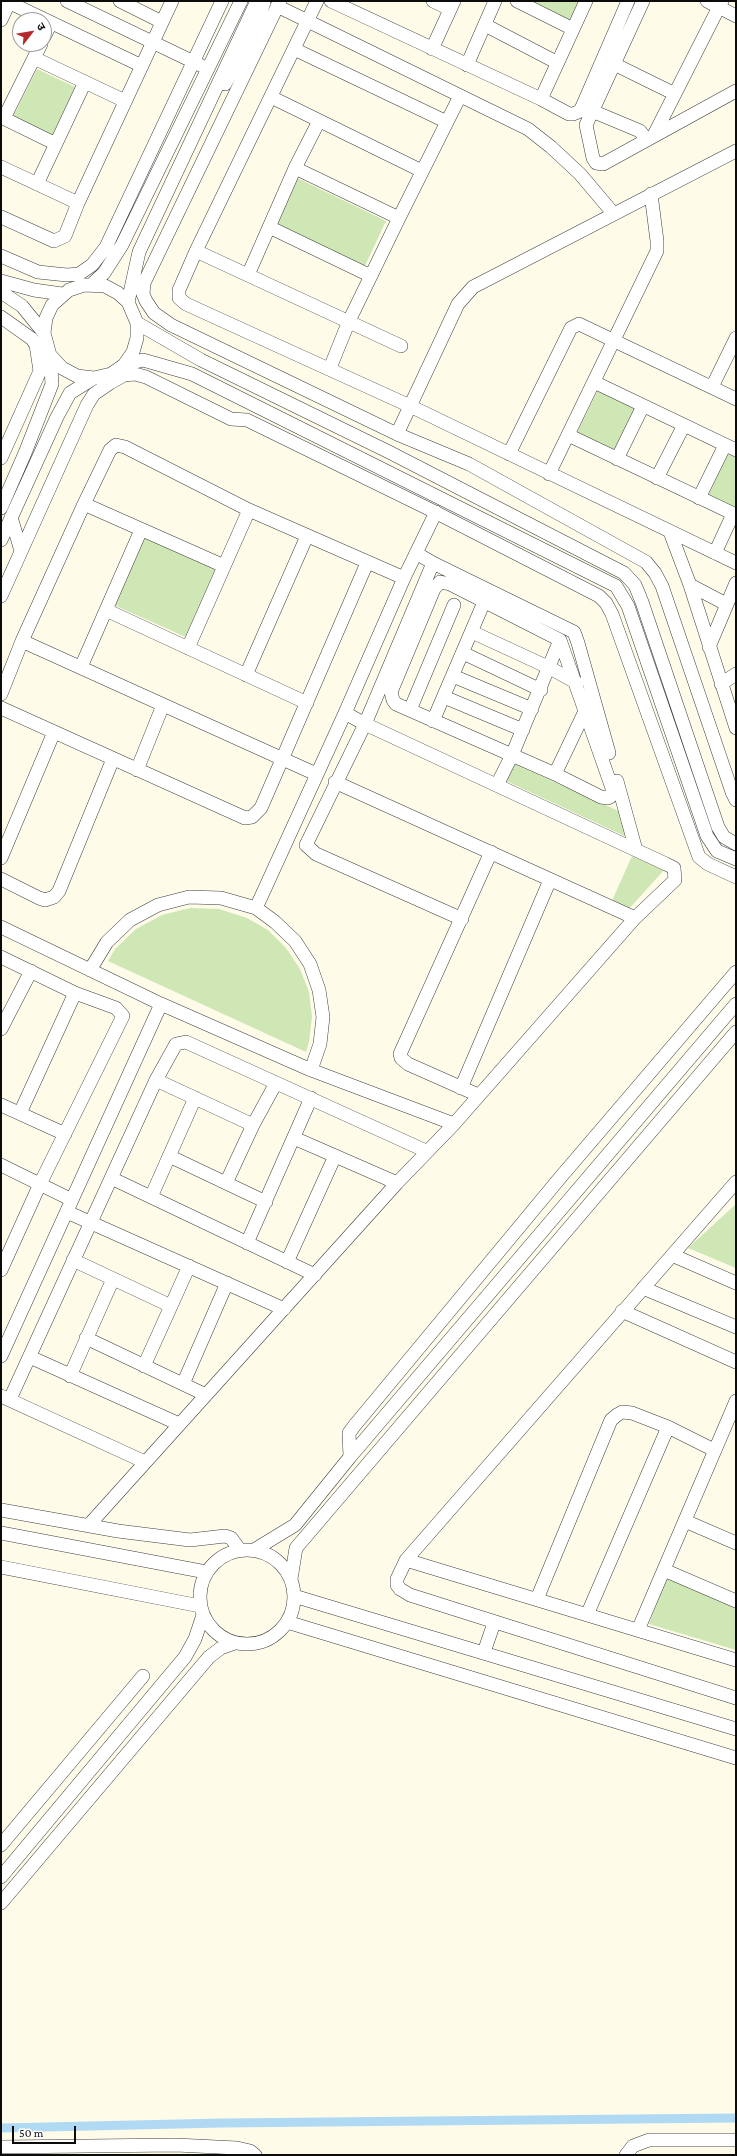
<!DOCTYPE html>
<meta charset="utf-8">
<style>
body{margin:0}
#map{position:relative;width:737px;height:2156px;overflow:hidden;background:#fefbe9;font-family:"Crimson Pro","Noto Sans Devanagari",serif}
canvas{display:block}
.frame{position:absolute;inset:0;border:2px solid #0b0b0b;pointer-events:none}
.north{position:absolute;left:12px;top:12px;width:40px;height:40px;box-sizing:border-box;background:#fff;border:1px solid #9d9d9d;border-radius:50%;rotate:59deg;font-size:11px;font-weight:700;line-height:16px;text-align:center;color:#0b0b0b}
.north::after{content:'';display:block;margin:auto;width:14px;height:18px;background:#b6282c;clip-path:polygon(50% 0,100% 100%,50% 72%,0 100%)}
.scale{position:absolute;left:12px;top:2126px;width:64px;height:18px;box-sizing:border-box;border:2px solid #0b0b0b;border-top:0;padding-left:5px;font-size:12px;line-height:14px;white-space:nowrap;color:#0b0b0b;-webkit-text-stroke:3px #fff;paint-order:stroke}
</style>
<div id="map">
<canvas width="737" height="2156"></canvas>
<div class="frame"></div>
<div class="north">उ</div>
<div class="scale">50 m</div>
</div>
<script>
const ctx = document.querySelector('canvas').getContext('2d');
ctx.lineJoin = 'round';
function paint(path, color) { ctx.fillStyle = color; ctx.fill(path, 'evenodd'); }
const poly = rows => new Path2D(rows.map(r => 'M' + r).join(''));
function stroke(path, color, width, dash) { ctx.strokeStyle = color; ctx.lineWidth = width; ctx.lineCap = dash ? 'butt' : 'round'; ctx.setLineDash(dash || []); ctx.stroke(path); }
paint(poly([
 [521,1,579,1,568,25],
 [37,69,75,87,52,136,13,117],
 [295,177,386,221,363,270,272,226],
 [598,390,637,409,617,452,577,433],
 [728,454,736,458,736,509,708,496],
 [145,535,218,567,188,638,114,605],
 [510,762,621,812,629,838,502,779],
 [632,856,664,870,628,910,611,903],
 [190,908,219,909,247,918,268,930,286,948,300,969,309,992,312,1017,309,1042,306,1052,108,961,115,949,136,929,162,915],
 [736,1204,736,1268,688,1248],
 [667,1577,736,1606,736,1650,649,1624]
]), '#cee7b5');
stroke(poly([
 [1,2128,222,2123,736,2118]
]), '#b0d9f4', 9);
const minor = poly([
 [6,1,142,66],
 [67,1,200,65],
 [120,1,162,22],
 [280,1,144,283,143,294,146,301,154,313,171,325,397,434,469,464,646,562,655,573,662,586,732,792,736,800],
 [317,1,196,251,179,290,179,298,186,304,410,406,736,563],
 [331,1,541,99,569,114,573,114,580,111,582,107,628,1],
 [433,1,450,9],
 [517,1,573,29],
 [643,1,586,125,593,158,596,163,603,164,736,91],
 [707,1,736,16],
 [277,6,528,129,551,147,580,174,613,213],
 [1,20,9,3],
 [485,25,556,62],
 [44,37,51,23],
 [294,49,447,122],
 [432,49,454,1],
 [34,58,125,101],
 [614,64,675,94],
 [467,65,495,1],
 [225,84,251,37,264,3],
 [271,97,422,171],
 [541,99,586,1],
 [592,111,640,131,646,139],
 [1,117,56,144],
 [4,118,41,44],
 [654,135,722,1],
 [1,167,78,203],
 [295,168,399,218],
 [37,184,85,82],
 [1,217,54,241,65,236,78,203,172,1],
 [269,227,371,276],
 [196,251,401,346],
 [1,256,38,272,67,275,79,274,92,265,106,247,222,1],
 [248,275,295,168,319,121],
 [1,281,34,290,62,294],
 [92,284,104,273,122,245,241,1],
 [1,292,22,306,44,333,50,355,62,368,77,376,94,378,111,374,124,365,133,352,137,338,137,323,128,302,118,293,105,286,84,285,69,290,52,305,46,318,44,333],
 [128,302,139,252,257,1],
 [1,317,32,339,36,345,40,371,1,458],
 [137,323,201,360,389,452,624,573,635,585,642,602,718,827,724,837,736,844],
 [124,365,143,360,192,374,616,586,628,606,707,836,717,851,736,859],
 [330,368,349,321,399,218,460,96],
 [594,382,736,450],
 [712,387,736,338],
 [397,434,458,304,473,287,736,151],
 [568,435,736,515],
 [509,454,571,328,579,324,736,399],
 [617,459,643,406],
 [549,474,657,251,657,241,651,194],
 [657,478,684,425],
 [699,498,725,445],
 [84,504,224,566],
 [1,508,25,453,52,384,50,355],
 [11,517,21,551],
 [670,532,690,585,736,728],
 [1,540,57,417,70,393,94,378],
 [416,553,433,563,574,632,578,643,609,753],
 [715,553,733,514],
 [433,563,365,724,306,845,316,854,462,919],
 [440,582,450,584,560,640,612,788,612,795,610,797,608,798,601,797,555,774,396,704,393,700,391,692,434,589,440,582],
 [690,585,726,604],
 [1,596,87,405,94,394,110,383,124,375,135,374,146,377,231,419,247,420,429,509,599,596,606,603,612,614,699,857,708,864,736,877],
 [106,610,307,703],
 [472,632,550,668,577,683],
 [22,641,316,774],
 [709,647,736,583],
 [188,648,249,510],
 [463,653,541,690],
 [81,667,141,530],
 [246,675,307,536],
 [453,676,532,709],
 [721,684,736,674],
 [1,694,22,641,84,504,110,450,116,445,125,447,249,510,404,578],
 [444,697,523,730],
 [1,708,245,818,252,817,261,808,367,563],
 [410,710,454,605],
 [433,721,484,602],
 [137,770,163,705],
 [555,774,586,709],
 [617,781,636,850],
 [335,782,635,918],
 [497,785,512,755,560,640],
 [1,858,54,732],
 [1,879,39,898,45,900,54,897,59,891,113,759],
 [256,908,345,713,404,578,436,512],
 [1,927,161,1004,311,1070,454,1124],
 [1,957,75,993,116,1008,123,1016,40,1184,1,1270],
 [90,970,107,942,130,920,158,905,189,897,221,898,256,908,275,922,295,941,310,964,319,990,323,1017,320,1044,311,1070],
 [1,1029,31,971],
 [156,1080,253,1125],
 [461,1088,550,880],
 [478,1095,408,1064,401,1058,400,1054,491,852],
 [1,1105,65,1134],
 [20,1113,75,993],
 [294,1138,397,1183],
 [169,1156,266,1202],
 [1,1165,72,1200],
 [111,1178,315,1275],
 [736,1182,406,1560,397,1579,397,1585,400,1589,410,1595,736,1698],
 [226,1183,253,1125,276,1083],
 [151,1197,195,1098],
 [67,1212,284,1309],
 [247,1243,311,1098],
 [672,1255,736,1283],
 [73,1260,171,1306],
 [287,1262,335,1156],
 [643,1288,736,1327],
 [622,1311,736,1362],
 [86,1338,206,1395],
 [1,1356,161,1004],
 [30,1357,179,1424],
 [144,1366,189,1266],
 [70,1376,113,1279],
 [183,1384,227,1283],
 [1,1396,145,1462],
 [10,1399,156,1080,176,1044,186,1042,426,1151],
 [350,1457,349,1433,355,1425,559,1179,736,972],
 [1,1510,118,1531,190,1540,225,1536,231,1538,240,1550],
 [685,1521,736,1543],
 [88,1526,397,1183,454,1124,635,918,675,880,674,868,666,864,365,724,345,713],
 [1,1533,206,1572],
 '200 1597a47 47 0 1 1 94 0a47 47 0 1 1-94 0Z',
 [254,1550,295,1525,350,1457,736,1004],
 [406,1560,736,1660],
 [1,1567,200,1606],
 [664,1570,736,1601],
 [291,1579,296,1548,736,1032],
 [294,1596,736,1729],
 [537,1599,611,1420,617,1415,622,1412,632,1413,668,1427,714,1450],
 [587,1615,668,1427],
 [287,1622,736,1758],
 [638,1630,736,1401],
 [484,1652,494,1623],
 [1,1845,143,1676],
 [1,1877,185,1657,195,1639,203,1615],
 [1,1903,209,1657,221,1648,235,1643],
 [1,2147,176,2145,237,2148,250,2151,255,2155],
 [626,2155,633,2146,649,2140,736,2140]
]);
stroke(minor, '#3e3e3e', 14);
stroke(minor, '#fff', 13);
</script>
